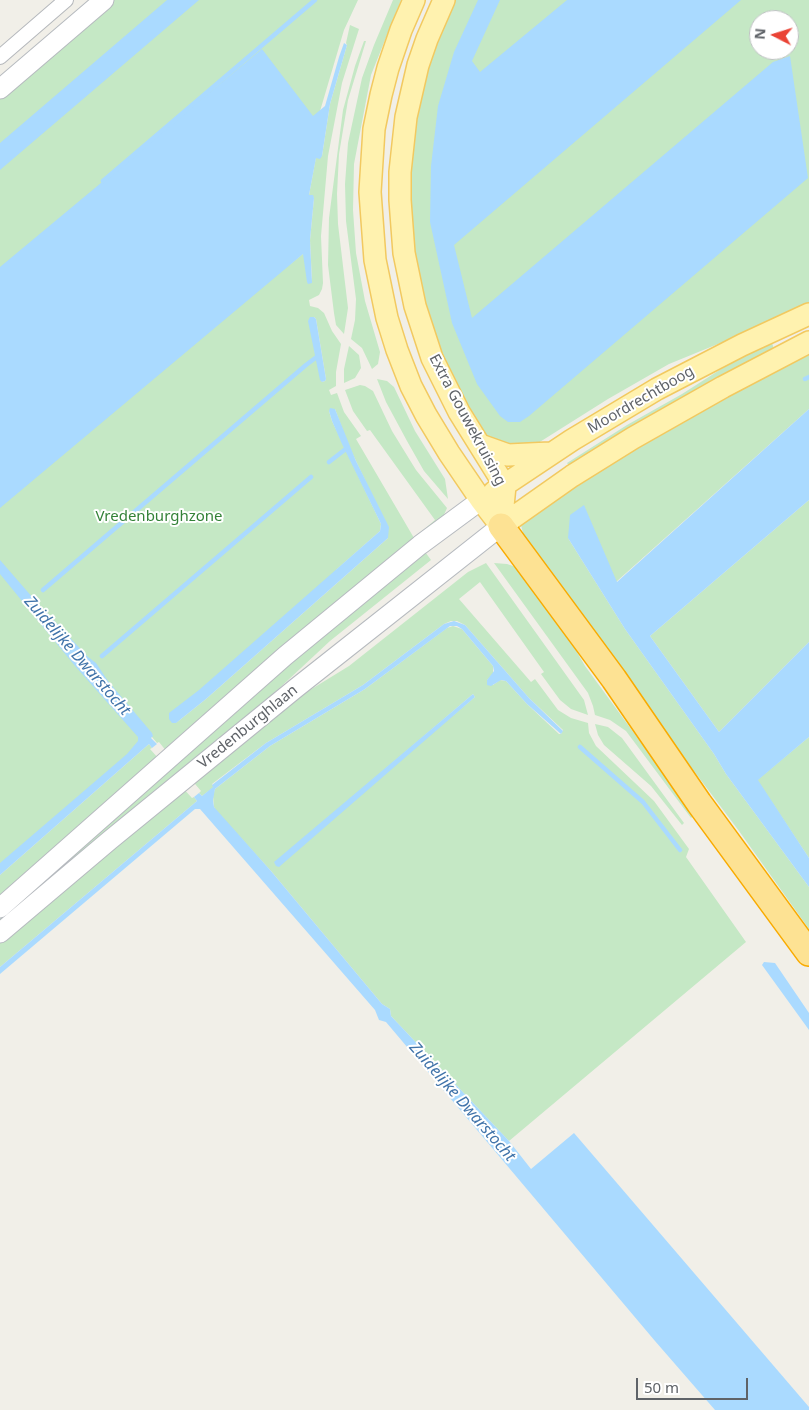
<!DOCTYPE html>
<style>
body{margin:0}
#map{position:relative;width:809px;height:1410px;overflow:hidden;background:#f1efe8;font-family:"Noto Sans",sans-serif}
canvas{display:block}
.north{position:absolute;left:749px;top:10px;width:50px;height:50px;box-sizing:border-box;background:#fff;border:1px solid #bfc1c3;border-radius:50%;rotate:275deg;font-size:14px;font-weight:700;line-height:20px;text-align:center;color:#5f6368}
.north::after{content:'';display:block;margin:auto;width:18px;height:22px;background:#ea4335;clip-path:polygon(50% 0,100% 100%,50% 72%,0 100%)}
.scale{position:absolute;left:636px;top:1378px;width:112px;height:22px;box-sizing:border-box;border:2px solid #5f6368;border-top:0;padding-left:6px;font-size:15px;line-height:18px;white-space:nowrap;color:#5f6368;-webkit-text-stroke:4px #fff;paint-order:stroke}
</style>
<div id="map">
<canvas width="809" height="1410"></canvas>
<div class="north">N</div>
<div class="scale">50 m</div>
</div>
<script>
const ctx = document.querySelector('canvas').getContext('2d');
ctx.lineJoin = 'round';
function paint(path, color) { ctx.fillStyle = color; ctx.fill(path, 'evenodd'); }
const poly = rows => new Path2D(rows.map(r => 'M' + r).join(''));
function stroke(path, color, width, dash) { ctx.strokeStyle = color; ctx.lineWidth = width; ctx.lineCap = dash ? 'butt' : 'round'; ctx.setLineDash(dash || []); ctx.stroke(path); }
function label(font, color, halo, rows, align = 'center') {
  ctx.font = font + ' "Noto Sans",sans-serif'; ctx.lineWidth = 4; ctx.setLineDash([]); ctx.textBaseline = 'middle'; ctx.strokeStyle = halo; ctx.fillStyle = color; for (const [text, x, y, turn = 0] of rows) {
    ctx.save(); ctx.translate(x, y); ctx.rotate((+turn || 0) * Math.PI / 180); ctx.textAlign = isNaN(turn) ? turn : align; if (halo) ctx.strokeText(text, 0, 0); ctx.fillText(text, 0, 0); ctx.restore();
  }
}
paint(poly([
 [114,0,358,0,344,30,310,145,289,265,304,253,312,281,310,240,314,198,309,195,316,157,322,156,330,104,347,45,346,43,350,25,359,29,342,83,328,156,321,236,323,283,322,289,319,295,309,300,310,306,318,308,324,313,332,331,341,344,336,372,336,386,329,390,331,395,337,393,344,412,361,436,356,439,414,538,435,520,370,430,367,431,353,411,345,390,360,385,365,386,373,391,392,431,416,470,447,508,443,517,167,752,159,742,157,743,152,737,152,735,0,869,0,97],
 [314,317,316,319,326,379,325,381,322,382,314,349],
 [335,409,348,444,371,493,388,538,206,699,176,723,336,572,336,570,380,531,381,524,332,421,329,411],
 [393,0,401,0,371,75,354,164,353,210,356,253,365,301,380,352,378,364,372,369,362,348,351,339,355,320,356,299,346,221,345,184,348,143,362,78,374,45],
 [454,0,809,0,809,303,762,323,762,326,669,364,608,399,535,445,518,447,490,439,470,414,435,340,416,275,409,208,411,142,429,59],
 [759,20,789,20,789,50,759,50],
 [364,41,366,41,348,100,339,154,337,194,338,224,348,308,344,334,336,325,334,313,328,265,329,218,343,110,355,66],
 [771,340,774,349,570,467,567,463,627,425,682,394,740,357],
 [349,346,359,355,361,368,355,378,344,383,344,369],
 [809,355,809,409,616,582,568,538,625,629,714,754,726,774,809,887,809,929,739,831,625,679,525,541,520,521,682,419],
 [377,379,387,381,394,387,415,431,445,479,448,499,424,471,407,441,386,402],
 [809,500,809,642,719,732,650,636],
 [423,549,431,560,330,641,214,749,0,928,0,915],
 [486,563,584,700,588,715,571,709,560,700,541,674,544,672,480,582,459,599,531,682,535,679,558,710,571,718,588,723,589,733,596,746,654,801,689,849,686,857,746,942,509,1141,391,1016,390,1009,382,1004,271,871,217,812,214,807,213,796,215,789,270,746,365,689,447,628,453,626,462,629,493,666,493,674,487,680,493,685,500,680,506,681,527,704,559,734,561,734,563,730,529,698,465,625,457,621,451,621,444,624,363,685,266,743,212,784,214,787,202,796,199,793,201,791,190,778,284,706,349,666,468,572],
 [473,694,475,697,275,863],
 [494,563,507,564,516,567,522,572,555,614,585,666,694,815,691,818,626,731,610,720,595,715,593,706,588,693],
 [595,724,608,727,622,738,684,823,682,825,651,786,604,745,598,735],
 [809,737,809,858,757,780],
 [149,744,152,748,150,749,159,759,0,904,0,875],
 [181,786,192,798,194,797,197,801,0,967,0,939]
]), '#c5e8c5');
paint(poly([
 [167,0,199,0,0,170,0,143],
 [478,0,500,0,472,61,480,72,567,0,741,0,454,245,472,318,773,62,790,56,808,178,529,416,520,422,508,422,500,416,477,384,452,323,430,222,431,166,438,106,454,52],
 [344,43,347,45,330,104,322,156,320,159,316,158,309,195,313,195,314,198,310,240,312,283,308,284,307,282,303,254,0,508,0,267,262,49,313,116,325,106,339,57],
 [310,317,314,317,316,319,326,379,325,381,322,382,320,380,308,321],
 [330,408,335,409,356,461,389,527,388,538,206,699,176,723,172,723,169,719,169,713,199,690,380,531,381,524,342,444,332,421,329,411],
 [809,409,809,500,650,636,719,732,809,642,809,737,758,780,809,858,809,887,726,774,714,754,625,629,568,538,570,515,584,505,617,582],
 [0,560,33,598,88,657,96,663,108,681,152,733,153,736,151,738,157,744,152,748,149,744,0,875,0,863,127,754,138,741,138,737,75,666,0,574],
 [454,621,465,625,529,698,563,731,561,734,527,704,506,681,501,680,491,686,487,685,487,680,494,671,493,666,462,629,457,626,450,626,365,689,270,746,215,789,213,800,214,807,271,871,382,1004,390,1009,391,1016,509,1141,531,1169,574,1133,809,1407,809,1410,715,1410,655,1341,386,1022,379,1020,375,1010,200,809,195,809,0,974,0,967,197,801,194,797,199,793,202,796,213,787,212,785,266,743,363,685,444,624],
 [473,694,475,697,279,867,276,866,274,862],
 [764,962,775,963,809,1013,809,1030,762,965]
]), '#aadaff');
stroke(poly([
 [103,181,315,0],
 [805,379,809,377],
 [329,462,347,448],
 [43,590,306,365,318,356],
 [102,656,311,477],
 [580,747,643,802,680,850]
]), '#aadaff', 4.5);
const minor = poly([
 [0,57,66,0]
]);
const secondary = poly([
 [0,89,104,0],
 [0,908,285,656,420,545,481,500],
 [0,933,110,840,296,688,501,526]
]);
const primary = poly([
 [414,0,401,30,388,68,381,95,374,129,370,192,375,260,387,318,397,350,411,386,426,415,449,453,481,500,501,526],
 [444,0,427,39,418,65,406,117,400,172,400,200,404,253,415,306,432,358,459,412,505,486,501,526],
 [480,445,508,455,550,453],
 [494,492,572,440,657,389,742,345,809,314],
 [501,526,572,476,633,438,723,387,809,342]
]);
const motorway = poly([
 [501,526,614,679,699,803,809,953]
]);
stroke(minor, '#b5b8bc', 16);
stroke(secondary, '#b6babf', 21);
stroke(primary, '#f2c960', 24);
stroke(motorway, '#f9ab00', 28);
stroke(minor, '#fff', 14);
stroke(secondary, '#fff', 19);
stroke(primary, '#fff2af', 21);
stroke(motorway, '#fde293', 25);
label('15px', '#5f6368', '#fff', [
 ["Moordrechtboog",641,400,-30],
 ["Extra Gouwekruising",467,420,62],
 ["Vredenburghlaan",248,727,-39]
]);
label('15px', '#348238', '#fff', [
 ["Vredenburghzone",159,517]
]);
label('italic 16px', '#4174aa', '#fff', [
 ["Zuidelijke Dwarstocht",77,656,49],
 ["Zuidelijke Dwarstocht",462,1102,49]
]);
</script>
